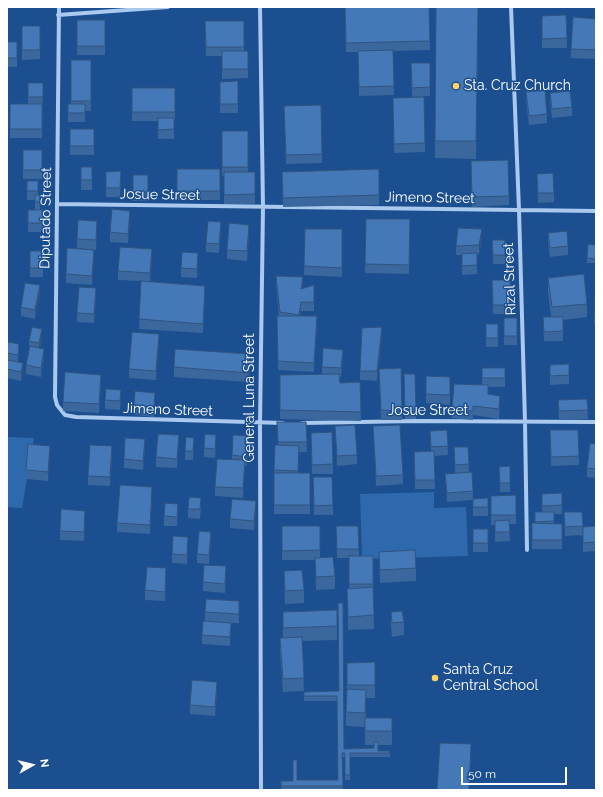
<!DOCTYPE html>
<style>
body{margin:0}
#map{position:relative;width:603px;height:797px;overflow:hidden;background:#1b4f8f;font-family:Raleway,sans-serif}
canvas{display:block}
.frame{position:absolute;inset:0;border:8px solid #fff;pointer-events:none}
.north{position:absolute;left:12px;top:745px;width:40px;height:40px;-webkit-text-stroke:3px #1b4f8f;paint-order:stroke;rotate:82deg;font-size:11px;font-weight:700;line-height:16px;text-align:center;color:#fff}
.north::after{content:'';display:block;margin:auto;width:14px;height:18px;background:#fff;clip-path:polygon(50% 0,100% 100%,50% 72%,0 100%)}
.scale{position:absolute;left:461px;top:767px;width:106px;height:18px;box-sizing:border-box;border:2px solid #fff;border-top:0;padding-left:5px;font-size:12px;line-height:14px;white-space:nowrap;color:#fff;-webkit-text-stroke:3px #1b4f8f;paint-order:stroke}
</style>
<div id="map">
<canvas width="603" height="797"></canvas>
<div class="frame"></div>
<div class="north">N</div>
<div class="scale">50 m</div>
</div>
<script>
const ctx = document.querySelector('canvas').getContext('2d');
ctx.lineJoin = 'round';
function paint(path, color) { ctx.fillStyle = color; ctx.fill(path, 'evenodd'); }
const poly = rows => new Path2D(rows.map(r => 'M' + r).join(''));
function stroke(path, color, width, dash) { ctx.strokeStyle = color; ctx.lineWidth = width; ctx.lineCap = dash ? 'butt' : 'round'; ctx.setLineDash(dash || []); ctx.stroke(path); }
function label(font, color, halo, rows, align = 'center') {
  ctx.font = font + ' Raleway,sans-serif'; ctx.lineWidth = 3; ctx.setLineDash([]); ctx.textBaseline = 'middle'; ctx.strokeStyle = halo; ctx.fillStyle = color; for (const [text, x, y, turn = 0] of rows) {
    ctx.save(); ctx.translate(x, y); ctx.rotate((+turn || 0) * Math.PI / 180); ctx.textAlign = isNaN(turn) ? turn : align; if (halo) ctx.strokeText(text, 0, 0); ctx.fillText(text, 0, 0); ctx.restore();
  }
}
paint(poly([
 [7,437,34,438,22,508,7,507],
 [434,492,434,508,466,507,468,556,362,559,360,494]
]), '#2e69ad');
stroke(poly([
 [59,7,55,397,57,405,65,415,76,417,283,423],
 [260,7,263,207,260,424,261,790],
 [511,7,519,210,525,422,527,550],
 [58,15,168,7],
 [57,204,596,211],
 [302,423,416,421,596,422]
]), '#a9c9ee', 4);
paint(poly([
 [80,7,107,7,107,8,80,8],
 [345,7,430,41,430,50,393,51,394,95,359,96,358,52,346,52],
 [436,7,478,7,476,159,435,158],
 [566,15,567,48,542,48,542,16],
 [596,19,596,59,571,58,571,49],
 [77,20,105,20,105,55,77,55],
 [205,21,244,21,244,51,248,51,248,78,222,79,222,56,206,56],
 [22,26,40,26,40,59,22,60],
 [7,42,17,42,17,67,7,67],
 [71,60,91,60,91,111,85,111,85,122,68,122,68,104,71,104],
 [411,63,430,63,430,96,412,97],
 [238,81,238,113,220,113,220,82],
 [28,83,43,83,42,138,10,138,10,104,28,104],
 [132,88,175,88,175,121,174,121,174,139,158,139,158,121,132,121],
 [526,92,547,114,547,123,529,125,526,101],
 [550,93,572,107,572,116,552,118,550,102],
 [393,98,425,143,425,152,394,153],
 [284,115,322,154,322,163,286,164],
 [70,129,94,129,94,155,70,155],
 [222,131,248,131,248,172,255,172,255,204,224,204,224,176,222,176],
 [23,150,42,150,42,179,23,179],
 [81,167,92,167,92,190,81,190],
 [177,169,220,169,220,200,177,200],
 [379,169,379,205,283,207,282,172],
 [471,170,509,196,509,205,472,207],
 [121,171,120,197,106,197,106,172],
 [537,174,554,193,554,202,538,203],
 [133,175,148,175,148,201,133,201],
 [27,181,38,181,38,195,40,195,40,210,46,210,46,232,28,232,28,210,35,210,35,200,27,200],
 [366,219,410,228,409,274,365,273],
 [130,220,128,243,110,242,110,232],
 [305,229,342,229,342,277,304,275],
 [97,231,96,250,77,248,77,239],
 [221,231,219,253,206,252,206,243],
 [548,233,568,246,568,255,550,257,548,242],
 [249,234,247,261,227,259,227,250],
 [482,238,479,254,477,254,477,274,462,275,462,255,456,255,456,246],
 [492,240,505,240,505,264,493,264],
 [596,245,596,263,587,263,587,258],
 [30,251,43,251,43,277,30,277],
 [94,259,92,285,66,283,66,274],
 [152,259,150,282,205,295,203,333,139,329,141,281,118,280,118,271],
 [198,262,197,278,181,277,181,268],
 [276,276,303,286,303,288,314,285,314,311,301,311,300,316,317,325,314,372,278,370,277,316,279,316,276,285],
 [548,278,587,304,587,317,563,320,563,341,544,341,543,317,551,317,548,292],
 [596,279,596,325,594,325],
 [492,280,511,305,511,314,493,314],
 [40,295,35,319,21,316,21,307],
 [96,297,94,323,77,322,77,313],
 [504,318,517,318,517,345,504,345],
 [486,324,498,324,498,347,486,347],
 [382,336,377,381,360,380,360,371],
 [42,338,40,348,44,358,41,377,26,374,26,365,29,349,29,341],
 [159,343,156,380,129,378,129,369],
 [7,345,19,353,18,362,23,372,21,381,7,378],
 [343,359,341,377,339,377,340,383,360,382,361,421,280,419,280,375,322,375,322,367],
 [250,363,249,382,174,377,174,367],
 [569,364,569,384,550,385,550,365],
 [482,368,505,378,505,387,488,387,488,394,500,405,499,419,473,415,473,420,452,418,452,409,482,385],
 [426,376,450,377,450,405,426,403],
 [379,378,402,411,402,420,381,420],
 [404,383,416,409,416,419,405,419],
 [101,384,99,413,63,411,63,402],
 [121,399,120,410,105,409,105,400],
 [587,399,588,419,559,420,558,400],
 [155,402,154,417,134,415,134,406],
 [277,422,306,422,307,452,299,452,298,473,310,473,310,514,274,514,274,473,275,445,278,445],
 [335,426,357,455,357,464,337,466],
 [373,426,403,475,403,484,376,486],
 [447,430,448,455,434,456,435,489,415,489,414,452,431,451,430,431],
 [550,430,579,456,579,465,551,466],
 [311,442,333,464,333,474,312,474],
 [179,444,177,468,156,467,156,457],
 [596,444,596,478,587,477,587,468],
 [216,445,215,458,204,457,204,448],
 [248,445,247,466,245,466,243,498,215,496,215,487,232,460,232,455],
 [194,447,193,460,185,460,185,451],
 [454,447,468,447,469,472,473,491,473,499,488,498,488,516,473,516,473,500,447,502,445,474,455,473],
 [145,449,143,470,124,468,124,459],
 [50,455,48,481,26,479,26,470],
 [112,456,110,486,88,485,88,476],
 [510,466,510,492,500,492,499,467],
 [313,477,333,505,333,515,314,515],
 [562,493,562,514,554,514,554,524,562,524,562,549,532,549,532,523,535,523,535,512,542,512,542,494],
 [152,496,150,534,117,532,117,523],
 [491,496,516,515,516,524,509,524,510,541,495,542,495,525,491,525],
 [201,507,200,519,188,518,188,509],
 [256,510,254,530,230,528,230,519],
 [564,512,582,512,583,535,565,536],
 [178,513,177,526,164,526,164,516],
 [85,520,84,541,60,540,60,531],
 [282,526,320,526,320,557,335,576,335,589,316,590,315,560,282,560],
 [336,526,358,526,359,556,373,556,374,629,348,630,347,589,349,588,349,558,337,558],
 [596,526,596,551,583,552,583,527],
 [473,529,488,529,488,552,473,552],
 [211,541,209,564,197,563,197,554],
 [188,546,187,564,172,563,172,554],
 [379,552,416,568,416,581,380,583],
 [284,571,304,590,304,603,285,604,284,584],
 [226,576,225,593,203,591,203,582],
 [166,578,165,601,145,600,145,590],
 [337,610,337,640,302,641,304,691,283,692,280,652,280,638,283,638,283,612],
 [239,611,239,623,231,623,230,646,202,644,202,635,205,621,205,612],
 [391,612,404,622,404,635,392,637,391,626],
 [375,662,375,698,366,698,366,718,392,718,392,745,378,745,378,751,390,753,390,757,350,757,350,780,345,780,345,757,342,757,343,790,281,790,281,781,293,781,297,780,338,780,337,701,304,701,304,692,339,691,344,749,374,748,374,745,365,745,365,727,346,726,346,712,347,696,347,663],
 [217,691,215,716,190,714,190,705]
]), '#3a679d');
paint(poly([
 [130,211,130,220,128,243,128,234],
 [97,221,97,231,96,250,96,240],
 [221,222,221,231,219,253,219,244],
 [249,225,249,234,247,261,247,251],
 [482,229,482,238,479,254,479,245],
 [152,249,152,259,150,282,150,273],
 [94,250,94,259,92,285,92,276],
 [198,253,198,262,197,278,197,269],
 [303,277,303,286,301,298,301,289],
 [40,285,40,295,35,319,35,310],
 [205,286,205,295,203,333,203,324],
 [96,288,96,297,94,323,94,314],
 [301,302,301,311,299,324,299,315],
 [317,316,317,325,314,372,314,363],
 [382,327,382,336,377,381,377,371],
 [42,329,42,338,39,352,39,343],
 [159,334,159,343,156,380,156,371],
 [19,344,19,353,18,364,18,355],
 [44,349,44,358,41,377,41,368],
 [343,350,343,359,341,377,341,368],
 [250,354,250,363,249,382,249,373],
 [23,363,23,372,21,381,21,372],
 [101,375,101,384,99,413,99,404],
 [121,390,121,399,120,410,120,401],
 [500,396,500,405,499,419,499,409],
 [179,435,179,444,177,468,177,459],
 [216,435,216,445,215,458,215,449],
 [248,436,248,445,247,466,247,457],
 [194,438,194,447,193,460,193,451],
 [145,439,145,449,143,470,143,461],
 [50,446,50,455,48,481,48,472],
 [112,446,112,456,110,486,110,477],
 [245,460,245,470,243,498,243,488],
 [152,487,152,496,150,534,150,525],
 [256,501,256,510,254,530,254,521],
 [85,511,85,520,84,541,84,532],
 [211,532,211,541,209,564,209,555],
 [188,537,188,546,187,564,187,555],
 [226,566,226,576,225,593,225,584],
 [166,568,166,578,165,601,165,592],
 [217,682,217,691,215,716,215,707],
 [366,690,366,703,365,727,365,713],
 [471,744,471,758,469,790]
]), '#305480');
const building = poly([
 [345,7,429,7,430,41,346,43,345,7],
 [436,7,478,7,476,141,435,141,436,7],
 [566,15,567,38,542,39,542,16,566,15],
 [573,17,596,19,596,50,571,49,573,17],
 [77,20,105,20,105,46,77,46,77,20],
 [205,21,244,21,244,47,206,47,205,21],
 [22,26,40,26,40,50,22,50,22,26],
 [7,42,17,42,17,58,7,58,7,42],
 [393,50,394,86,359,87,358,51,393,50],
 [222,51,248,51,248,69,222,69,222,51],
 [71,60,91,60,91,101,71,101,71,60],
 [411,63,430,63,430,87,412,88,411,63],
 [238,81,238,104,220,104,220,82,238,81],
 [28,83,43,83,43,97,28,97,28,83],
 [132,88,175,88,175,112,132,112,132,88],
 [545,90,547,114,529,116,526,92,545,90],
 [570,91,572,107,552,109,550,93,570,91],
 [424,97,425,143,394,144,393,98,424,97],
 [10,104,42,104,42,129,10,129,10,104],
 [68,104,85,104,85,113,68,113,68,104],
 [321,105,322,154,286,155,284,106,321,105],
 [158,118,174,118,174,129,158,130,158,118],
 [70,129,94,129,94,146,70,146,70,129],
 [222,131,248,131,248,167,222,167,222,131],
 [23,150,42,150,42,170,23,170,23,150],
 [508,160,509,196,472,197,471,161,508,160],
 [81,167,92,167,92,180,81,180,81,167],
 [177,169,220,169,220,191,177,191,177,169],
 [379,169,379,195,283,198,282,172,379,169],
 [121,171,120,188,106,188,106,172,121,171],
 [224,172,255,172,255,194,224,195,224,172],
 [553,173,554,193,538,193,537,174,553,173],
 [133,175,148,175,148,192,133,192,133,175],
 [27,181,38,181,38,191,27,191,27,181],
 [35,195,40,195,40,202,35,202,35,195],
 [112,209,130,211,128,234,110,232,112,209],
 [28,210,46,210,46,223,28,223,28,210],
 [366,219,410,219,409,265,365,264,366,219],
 [78,220,97,221,96,240,77,239,78,220],
 [208,221,221,222,219,244,206,243,208,221],
 [229,223,249,225,247,251,227,250,229,223],
 [458,228,482,229,479,245,456,246,458,228],
 [305,229,342,229,342,268,304,266,305,229],
 [567,231,568,246,550,248,548,233,567,231],
 [492,240,505,240,505,255,493,255,492,240],
 [588,244,596,245,596,259,587,258,588,244],
 [120,247,152,249,150,273,118,271,120,247],
 [67,248,94,250,92,276,66,274,67,248],
 [30,251,43,251,43,268,30,268,30,251],
 [182,252,198,253,197,269,181,268,182,252],
 [477,253,477,265,462,266,462,254,477,253],
 [584,274,587,304,552,307,548,278,584,274],
 [276,276,303,277,301,289,314,285,314,302,301,302,299,315,280,312,276,276],
 [596,279,596,316,594,316,596,279],
 [492,280,510,280,511,305,493,305,492,280],
 [141,281,205,286,203,324,139,319,141,281],
 [25,283,40,285,35,310,21,307,25,283],
 [79,287,96,288,94,314,77,313,79,287],
 [277,316,317,316,314,363,278,361,277,316],
 [543,317,563,317,563,331,544,332,543,317],
 [504,318,517,318,517,336,504,336,504,318],
 [486,324,498,324,498,338,486,338,486,324],
 [32,327,42,329,39,343,29,341,32,327],
 [382,327,377,371,360,371,362,328,382,327],
 [132,332,159,334,156,371,129,369,132,332],
 [8,342,19,344,18,355,7,353,8,342],
 [30,346,44,349,41,368,26,365,30,346],
 [323,348,343,350,341,368,322,367,323,348],
 [175,349,250,354,249,373,174,367,175,349],
 [7,360,23,363,21,372,7,369,7,360],
 [569,364,569,375,550,376,550,365,569,364],
 [401,368,402,411,381,410,379,369,401,368],
 [482,368,505,368,505,378,482,378,482,368],
 [65,372,101,375,99,404,63,402,65,372],
 [339,374,340,383,360,382,361,412,280,410,280,375,339,374],
 [404,374,415,374,416,409,405,410,404,374],
 [426,376,450,377,450,395,426,394,426,376],
 [454,384,488,385,488,394,500,396,499,409,473,406,473,411,452,409,454,384],
 [106,389,121,390,120,401,105,400,106,389],
 [135,391,155,393,154,407,134,406,135,391],
 [587,399,588,410,559,411,558,400,587,399],
 [277,422,306,422,307,442,278,442,277,422],
 [355,425,357,455,337,456,335,426,355,425],
 [400,425,403,475,376,476,373,426,400,425],
 [447,430,448,446,431,447,430,431,447,430],
 [550,430,578,430,579,456,551,457,550,430],
 [332,432,333,464,312,465,311,433,332,432],
 [158,434,179,435,177,459,156,457,158,434],
 [205,434,216,435,215,449,204,448,205,434],
 [233,435,248,436,247,457,232,455,233,435],
 [186,437,194,438,193,451,185,451,186,437],
 [125,438,145,439,143,461,124,459,125,438],
 [590,443,596,444,596,469,587,468,590,443],
 [28,444,50,446,48,472,26,470,28,444],
 [90,445,112,446,110,477,88,476,90,445],
 [275,445,299,446,298,471,274,470,275,445],
 [454,447,468,447,469,464,455,465,454,447],
 [434,451,435,480,415,480,414,452,434,451],
 [217,459,245,460,243,488,215,487,217,459],
 [510,466,510,483,500,483,499,467,510,466],
 [472,472,473,491,447,493,445,474,472,472],
 [274,473,310,473,310,505,274,505,274,473],
 [313,477,332,477,333,505,314,506,313,477],
 [120,485,152,487,150,525,117,523,120,485],
 [562,493,562,505,542,506,542,494,562,493],
 [516,495,516,515,491,515,491,496,516,495],
 [189,497,201,498,200,509,188,509,189,497],
 [488,498,488,507,473,507,473,499,488,498],
 [232,499,256,501,254,521,230,519,232,499],
 [165,503,178,504,177,517,164,516,165,503],
 [61,509,85,511,84,532,60,531,61,509],
 [535,512,554,512,554,521,535,522,535,512],
 [564,512,582,512,583,526,565,527,564,512],
 [509,520,510,532,495,532,495,521,509,520],
 [532,523,562,524,562,540,532,540,532,523],
 [282,526,320,526,320,550,282,551,282,526],
 [336,526,358,526,359,549,337,549,336,526],
 [596,526,596,542,583,543,583,527,596,526],
 [473,529,488,529,488,543,473,543,473,529],
 [199,531,211,532,209,555,197,554,199,531],
 [173,536,188,537,187,555,172,554,173,536],
 [415,550,416,568,380,570,379,552,415,550],
 [349,556,373,556,373,584,349,584,349,556],
 [333,557,335,576,316,577,315,558,333,557],
 [204,565,226,566,225,584,203,582,204,565],
 [147,567,166,568,165,592,145,590,147,567],
 [302,570,304,590,285,591,284,571,302,570],
 [373,587,374,615,348,617,347,589,373,587],
 [206,599,239,601,239,614,205,612,206,599],
 [338,603,343,603,344,749,374,748,374,742,378,742,378,751,389,751,390,753,350,753,350,775,345,775,345,753,342,753,343,786,281,786,281,781,293,781,293,760,297,760,297,780,338,780,337,696,304,696,304,692,339,691,338,603],
 [337,610,337,626,283,628,283,612,337,610],
 [402,611,404,622,392,623,391,612,402,611],
 [203,621,231,623,230,637,202,635,203,621],
 [302,637,304,678,283,679,280,638,302,637],
 [375,662,375,685,347,685,347,663,375,662],
 [192,680,217,682,215,707,190,705,192,680],
 [347,689,366,690,365,713,346,712,347,689],
 [365,718,392,718,392,731,365,731,365,718],
 [440,743,471,744,469,790,437,790,440,743]
]);
paint(building, '#4478b7');
stroke(building, '#305480', 1);
for (const [x, y, r, color] of [
 [456,86,4,"#ffd166"],
 [435,678,4,"#ffd166"]
]) { const dot = new Path2D(); dot.arc(x, y, r, 0, 2 * Math.PI); ctx.fillStyle = color; ctx.fill(dot); stroke(dot, '#1b4f8f', 1.5); }
label('14px', '#fff', '#1b4f8f', [
 ["Sta. Cruz Church",464,86],
 ["Santa Cruz",443,670],
 ["Central School",443,686]
], 'left');
label('14px', '#fff', '#1b4f8f', [
 ["Josue Street",160,195,1],
 ["Jimeno Street",430,198,1],
 ["Diputado Street",46,218,-89],
 ["Rizal Street",510,279,-92],
 ["General Luna Street",250,398,-90],
 ["Jimeno Street",168,410,2],
 ["Josue Street",428,411]
]);
</script>
